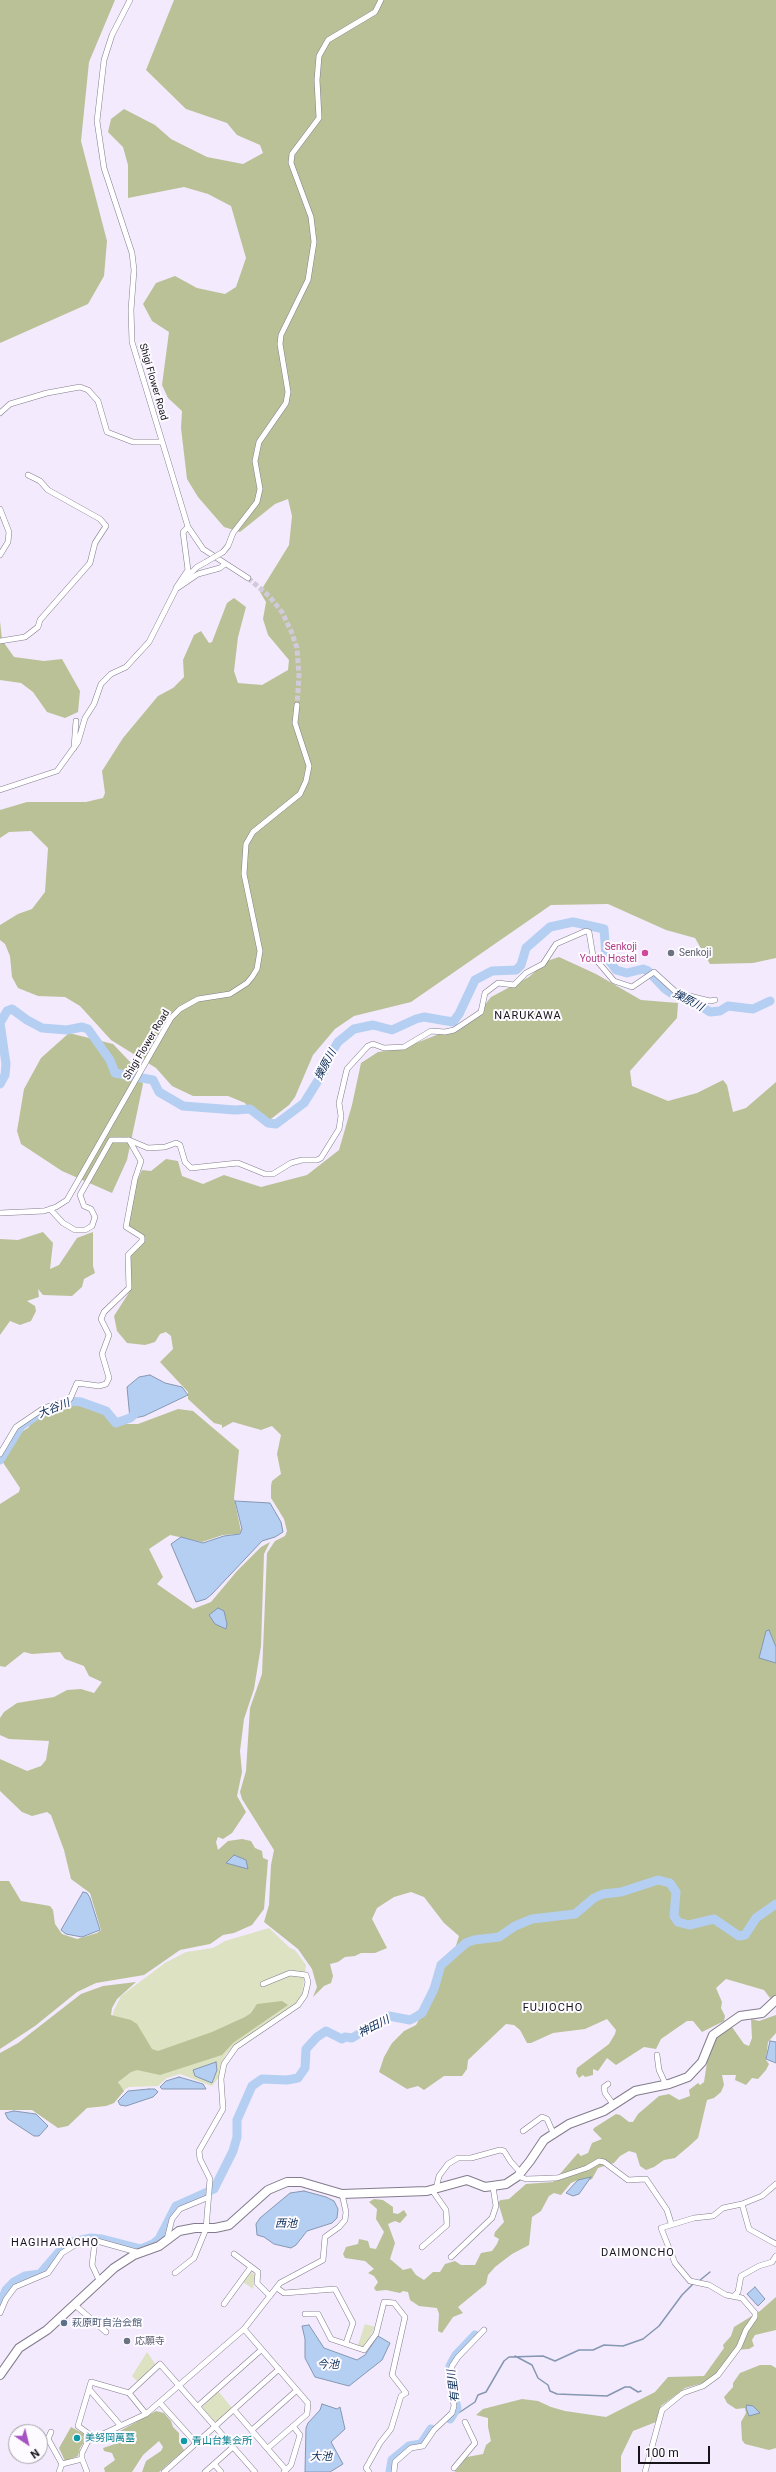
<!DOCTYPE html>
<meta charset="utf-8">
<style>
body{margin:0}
#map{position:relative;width:776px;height:2472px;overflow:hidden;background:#f3eafd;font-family:Roboto,sans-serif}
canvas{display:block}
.north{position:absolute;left:8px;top:2424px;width:40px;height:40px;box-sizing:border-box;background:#fdfbff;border:1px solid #a19fa3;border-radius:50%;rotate:145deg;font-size:11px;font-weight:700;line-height:16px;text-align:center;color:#16141a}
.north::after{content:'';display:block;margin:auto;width:14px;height:18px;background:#a553c3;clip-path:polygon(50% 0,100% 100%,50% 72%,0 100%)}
.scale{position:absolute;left:638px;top:2446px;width:72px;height:18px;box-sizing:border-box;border:2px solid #16141a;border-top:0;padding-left:5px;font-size:12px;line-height:14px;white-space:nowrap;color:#16141a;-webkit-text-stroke:3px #fdfbff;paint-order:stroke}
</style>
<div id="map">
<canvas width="776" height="2472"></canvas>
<div class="north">N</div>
<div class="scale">100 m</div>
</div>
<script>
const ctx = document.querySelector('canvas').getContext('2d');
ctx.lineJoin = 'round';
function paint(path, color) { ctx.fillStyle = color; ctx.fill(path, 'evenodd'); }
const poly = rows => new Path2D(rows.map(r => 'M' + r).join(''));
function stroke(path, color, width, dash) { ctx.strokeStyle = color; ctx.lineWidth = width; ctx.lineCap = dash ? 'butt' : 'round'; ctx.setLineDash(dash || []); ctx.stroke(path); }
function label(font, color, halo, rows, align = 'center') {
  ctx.font = font + ' Roboto,"Noto Sans JP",sans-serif'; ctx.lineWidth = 4; ctx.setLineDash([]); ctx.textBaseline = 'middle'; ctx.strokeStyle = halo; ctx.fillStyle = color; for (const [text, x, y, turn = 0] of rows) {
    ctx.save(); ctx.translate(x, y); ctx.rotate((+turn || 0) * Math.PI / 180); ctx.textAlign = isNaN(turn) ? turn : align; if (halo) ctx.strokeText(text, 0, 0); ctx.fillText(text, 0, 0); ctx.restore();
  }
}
paint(poly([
 [269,1928,290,1948,295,1950,306,1965,302,1995,298,2002,235,2045,226,2054,220,2066,219,2077,212,2086,180,2074,167,2078,158,2086,129,2087,122,2091,115,2073,112,2018,114,2010,121,1996,165,1963,186,1952,213,1948,225,1941],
 [251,2272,255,2275,253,2289,243,2282],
 [365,2324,375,2327,366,2345,362,2347,358,2345],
 [147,2352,156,2365,138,2382,132,2376],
 [218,2391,232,2408,217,2421,214,2421,202,2407]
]), '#dde2c2');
paint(poly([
 [0,0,115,0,89,62,81,141,107,241,104,276,88,304,0,343],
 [174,0,776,0,776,958,753,963,710,964,695,938,666,930,608,904,551,905,411,1002,354,1016,335,1029,313,1055,295,1097,289,1105,267,1122,254,1115,245,1103,228,1096,193,1096,172,1086,156,1068,111,1040,80,1006,65,997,38,996,18,988,12,977,10,956,5,944,0,940,0,925,18,914,32,909,45,892,48,848,31,831,9,832,0,838,0,810,27,802,86,802,103,798,105,793,102,771,123,738,158,696,173,688,184,677,183,660,194,635,201,631,209,643,212,642,227,603,234,598,246,607,238,637,234,671,238,683,262,685,288,670,289,660,268,635,263,619,266,602,260,592,289,545,292,516,288,499,275,504,240,532,224,527,198,497,187,479,181,428,182,411,168,398,162,385,169,332,152,321,143,304,156,283,175,276,197,288,225,294,236,287,246,258,231,206,208,194,184,187,128,198,128,165,123,147,108,132,111,119,124,109,155,125,171,139,207,157,243,164,263,153,260,145,237,135,227,123,186,109,146,70],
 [0,621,2,640,14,657,44,661,62,659,80,691,78,712,65,718,47,712,33,692,21,683,0,680],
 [559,957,596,974,641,1000,678,1003,677,1018,630,1071,632,1086,668,1101,697,1093,723,1080,727,1085,733,1112,746,1108,776,1082,776,1996,770,1998,764,1990,726,1979,716,1988,722,2002,721,2008,725,2016,724,2021,702,2032,693,2021,687,2021,661,2039,656,2049,644,2047,616,2065,607,2058,598,2071,593,2069,593,2075,585,2077,583,2075,579,2078,576,2073,577,2068,609,2044,615,2034,616,2030,607,2019,585,2029,553,2033,531,2043,527,2043,520,2030,514,2025,506,2024,468,2060,467,2069,462,2076,444,2076,424,2090,418,2086,407,2089,379,2072,384,2057,392,2043,404,2031,416,2025,437,1987,444,1962,453,1955,459,1936,444,1923,424,1897,411,1892,394,1897,377,1908,372,1919,387,1948,375,1953,361,1953,355,1956,345,1957,338,1962,330,1964,333,1976,331,1983,324,1986,313,1997,317,1987,312,1969,298,1949,264,1922,269,1905,271,1865,274,1850,242,1799,240,1792,246,1771,250,1708,262,1674,267,1553,275,1541,285,1536,287,1531,284,1519,271,1498,271,1486,272,1481,281,1474,277,1454,281,1435,272,1426,261,1430,233,1422,222,1428,222,1425,214,1423,188,1399,188,1392,160,1362,173,1349,171,1336,166,1332,160,1334,155,1342,145,1345,127,1343,117,1331,114,1316,130,1291,129,1259,131,1253,145,1241,144,1238,127,1225,135,1186,142,1170,151,1171,166,1159,178,1161,182,1176,203,1184,224,1175,261,1187,307,1175,339,1150,352,1105,361,1063,378,1052,401,1049,472,1021,491,997,529,977,547,961],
 [69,1033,113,1044,132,1064,143,1084,127,1160,112,1193,62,1171,21,1144,17,1131,24,1089,41,1058],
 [43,1232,53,1243,50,1269,59,1265,77,1238,93,1232,93,1266,95,1273,84,1279,82,1287,72,1296,43,1295,38,1289,39,1297,27,1301,35,1306,36,1311,31,1321,20,1325,10,1321,0,1335,0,1239,18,1240],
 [69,1403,78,1403,104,1411,115,1424,138,1424,178,1409,193,1411,239,1450,234,1498,241,1531,239,1534,223,1535,202,1542,170,1535,149,1549,163,1577,157,1584,193,1609,211,1602,237,1571,261,1547,270,1542,264,1554,261,1646,254,1689,244,1719,240,1751,242,1772,237,1796,246,1812,232,1833,223,1839,218,1837,216,1842,218,1850,228,1841,242,1839,251,1841,255,1848,262,1851,263,1858,268,1860,264,1909,252,1925,234,1933,223,1935,210,1944,180,1950,144,1975,96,1983,77,1992,35,2026,0,2049,0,1881,9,1881,21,1901,50,1906,53,1910,55,1924,62,1934,77,1939,97,1933,101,1930,90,1893,71,1879,64,1850,51,1815,47,1812,32,1816,22,1812,0,1791,0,1759,27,1771,41,1766,46,1760,49,1741,9,1739,0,1735,0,1718,4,1712,17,1703,54,1697,67,1690,81,1689,94,1693,102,1682,89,1676,84,1666,65,1659,60,1652,32,1654,24,1652,5,1667,0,1666,0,1504,19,1492,20,1488,2,1461,16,1435,28,1428,37,1416],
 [136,1982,117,1999,112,2008,111,2015,131,2020,137,2024,152,2049,158,2051,212,2032,245,2017,251,2013,257,2004,282,2001,288,2005,233,2043,222,2055,160,2075,137,2070,131,2072,118,2082,124,2091,114,2103,106,2106,87,2108,68,2126,58,2128,32,2110,0,2110,0,2053,18,2043,81,1994,103,1986],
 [776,2015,776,2033,768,2042,766,2060,769,2064,766,2070,758,2079,752,2078,746,2085,735,2080,736,2075,722,2075,724,2085,721,2092,714,2098,707,2100,698,2138,688,2147,675,2158,664,2160,654,2167,646,2170,640,2166,636,2153,629,2151,620,2156,614,2163,598,2168,592,2179,582,2183,578,2180,571,2183,561,2195,554,2193,549,2196,541,2211,532,2217,529,2245,512,2254,495,2267,488,2275,486,2284,458,2307,463,2313,453,2317,442,2333,438,2331,439,2314,437,2308,419,2306,410,2300,408,2292,403,2291,400,2293,386,2290,376,2291,374,2288,378,2282,374,2276,368,2273,374,2269,365,2261,345,2258,343,2254,346,2247,358,2244,359,2239,368,2241,370,2248,376,2249,384,2232,376,2219,377,2209,369,2202,374,2199,383,2200,393,2207,393,2213,398,2214,404,2210,407,2215,400,2223,395,2221,388,2224,395,2243,390,2259,403,2270,411,2268,416,2275,424,2280,433,2272,440,2272,445,2264,455,2261,461,2265,475,2265,481,2253,492,2251,497,2244,499,2239,494,2236,495,2232,504,2222,498,2202,501,2200,509,2199,526,2184,553,2182,578,2153,581,2156,588,2153,592,2143,602,2139,593,2130,594,2128,616,2114,620,2115,629,2122,633,2122,638,2114,659,2096,669,2094,679,2100,690,2096,689,2090,698,2083,700,2085,704,2082,710,2043,719,2034,732,2027,744,2044,749,2046,752,2038,751,2019,759,2021],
 [776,2297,776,2330,755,2335,752,2340,754,2346,749,2349,734,2350,718,2372,703,2383,685,2388,661,2406,656,2422,633,2431,621,2456,621,2472,455,2472,467,2457,483,2454,486,2445,491,2441,488,2427,488,2418,476,2415,483,2409,522,2399,538,2401,551,2407,565,2411,606,2417,655,2392,668,2377,704,2376,724,2348,723,2345,731,2336,734,2327,760,2311],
 [760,2365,771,2365,776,2368,776,2448,769,2450,745,2444,742,2440,741,2422,746,2413,745,2408,736,2409,727,2403,724,2397,733,2387,733,2383,740,2373],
 [156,2411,164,2413,171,2421,173,2427,179,2433,179,2442,184,2450,159,2472,142,2472,146,2461,161,2451,163,2447,159,2441,143,2455,132,2472,105,2472,104,2468,115,2460,112,2453,104,2451,103,2448,121,2442,125,2439,120,2431],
 [71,2427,86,2435,86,2439,80,2448,78,2456,65,2461,59,2448]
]), '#bac196');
const water = poly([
 [150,1375,165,1383,182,1387,188,1395,144,1416,130,1419,127,1387,139,1377,150,1375],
 [235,1501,270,1503,281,1522,283,1532,275,1537,262,1541,212,1594,206,1599,196,1602,171,1544,181,1537,203,1543,224,1536,240,1534,242,1529,235,1501],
 [218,1608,224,1611,227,1624,226,1629,215,1624,209,1615,218,1608],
 [769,1630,776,1647,776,1663,759,1658,766,1631,769,1630],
 [234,1855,246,1860,248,1869,226,1863,234,1855],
 [83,1892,87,1893,90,1898,100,1930,82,1937,66,1934,61,1930,83,1892],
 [770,2041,776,2042,776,2063,766,2059,770,2041],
 [216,2062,217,2070,212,2083,195,2076,193,2070,216,2062],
 [179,2077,203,2084,206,2089,162,2089,160,2087,166,2081,179,2077],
 [149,2089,155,2089,158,2092,153,2097,126,2106,120,2105,118,2101,128,2091,149,2089],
 [14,2111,36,2114,48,2126,39,2136,34,2136,8,2119,5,2113,14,2111],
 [591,2177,579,2194,573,2196,566,2193,578,2180,591,2177],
 [304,2191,326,2197,334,2201,338,2209,337,2218,332,2223,307,2231,296,2245,291,2248,274,2244,264,2237,257,2235,256,2224,260,2218,290,2193,304,2191],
 [755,2287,765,2299,758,2306,747,2294,755,2287],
 [309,2325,324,2348,357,2360,365,2355,378,2336,390,2343,382,2360,349,2386,315,2377,305,2358,305,2339,302,2326,309,2325],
 [322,2404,337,2409,340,2407,345,2429,331,2442,343,2464,330,2472,305,2472,306,2428,308,2423,320,2410,322,2404],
 [747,2405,753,2406,760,2413,749,2416,746,2408,747,2405]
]);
paint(water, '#b5cff3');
stroke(water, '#8597b2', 1);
stroke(poly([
 [699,2281,710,2272],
 [515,2356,532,2365,538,2378,548,2385,550,2391,557,2394,607,2396,625,2387,630,2387,638,2392,641,2391],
 [454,2416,475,2402,478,2395,486,2392,504,2361,509,2357,543,2356,555,2361,579,2350,593,2350,604,2345,623,2346,643,2339,659,2326,682,2295,694,2283]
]), '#8597b2', 1.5);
stroke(poly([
 [0,1084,5,1075,6,1064,0,1023,7,1011,12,1009,27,1020,42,1028,67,1030,82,1027,88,1029,110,1060,115,1073,153,1080,159,1092,183,1106,235,1110,250,1109,268,1123,276,1124,304,1103,324,1071,329,1057,338,1042,354,1029,373,1025,392,1030,416,1019,424,1017,453,1022,459,1014,475,980,492,971,516,970,521,965,526,948,550,927,573,922,604,929,606,956,616,970,627,973,643,969,648,971,665,989,674,995,695,1002,710,1012,720,1011,728,1006,753,1009,770,1001],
 [0,1460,21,1426,43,1411,69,1401,81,1402,106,1411,116,1423,130,1418,138,1411],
 [0,2305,6,2290,14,2282,25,2276,40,2274,59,2252,72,2242,91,2238,102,2239,141,2249,153,2244,159,2239,176,2206,214,2189,233,2151,237,2137,237,2120,252,2086,262,2079,287,2080,298,2078,305,2068,306,2049,317,2037,326,2031,342,2039,345,2037,352,2038,389,2016,410,2020,414,2018,422,2013,434,1989,441,1965,466,1943,474,1940,499,1937,515,1926,532,1919,575,1914,594,1898,603,1894,621,1892,658,1880,670,1883,676,1892,674,1916,678,1922,689,1925,714,1919,739,1936,745,1935,756,1918,776,1904],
 [450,2366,456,2355,475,2335],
 [450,2419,457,2408,454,2395],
 [390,2472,392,2460,409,2446,421,2444,431,2429]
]), '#b5cff3', 9);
stroke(poly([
 [248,578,269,596,282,612,291,631,297,648,299,676,297,705]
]), '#d2cadb', 5, [5, 2.5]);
const minor = poly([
 [130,0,112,35,104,60,97,121,104,168,132,253,134,270,131,310,132,342,188,527,203,549,248,578],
 [0,413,10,404,47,393,80,387,88,390,98,401,107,432,133,442,162,442],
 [0,509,9,532,8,542,0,555],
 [223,552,228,546,233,533,257,502,260,489,255,461,259,442,286,403,288,392,280,344,281,335,308,280,314,242,311,217,291,163,292,154,319,118,317,80,319,56,328,40,375,12,381,0],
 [183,581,197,567,206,562],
 [176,588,188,570,183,532,188,527],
 [0,641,25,637,38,627,40,620,90,563,95,543,106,526,100,519,48,490,40,481,28,475],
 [74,748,76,721],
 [0,790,57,771,78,742,85,718,94,704,101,684,111,674,126,667,149,642,176,589,198,574,220,568,225,564],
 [50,1209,63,1223,75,1230,85,1230,92,1226,95,1217,91,1209,84,1206,80,1195,111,1140,129,1140,148,1148,165,1147,176,1143,180,1145,185,1162,191,1168,238,1163,265,1174,273,1174,291,1163,302,1160,317,1160,321,1158,339,1129,341,1116,339,1103,347,1069,368,1046,373,1044,384,1048,404,1047,431,1031,445,1032,454,1030,481,1012,485,993,498,983,514,985,526,973,543,964,556,944,586,931,589,932,593,956,614,981,632,987,654,972,677,993,710,1001,715,1000],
 [0,1213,44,1211,56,1207,67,1200,171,1018,180,1009,198,999,230,994,247,983,252,977,257,969,260,951,244,874,246,844,253,832,300,794,306,781,309,766,295,723,297,705],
 [0,1454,16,1427,44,1408,70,1399,77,1383,99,1386,106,1384,109,1378,102,1354,109,1335,101,1319,104,1312,129,1288,128,1255,142,1241,142,1237,126,1227,135,1179,141,1161,129,1140],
 [657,2055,659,2070,666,2085],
 [608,2084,604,2087,605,2093,613,2104],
 [523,2131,542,2117,547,2119,554,2135],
 [518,2176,526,2179,557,2178,587,2168,599,2161,604,2162,628,2180,646,2179,667,2210,671,2223],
 [436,2189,439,2176,448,2164,458,2158,471,2158,500,2150,504,2151,511,2162,520,2172],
 [742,2204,749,2229,776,2244],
 [167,2239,172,2219,180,2209,209,2197],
 [95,2241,92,2265,99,2280],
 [422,2247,447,2225,446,2210,432,2190],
 [234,2254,258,2272,257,2283,270,2296],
 [451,2257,492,2218,496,2206,493,2187],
 [175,2273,194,2258,206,2229,210,2179,200,2159,199,2151,223,2109,221,2079,224,2064,236,2047,298,2005,305,1995,308,1982,306,1975,290,1973,263,1984],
 [277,2288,284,2293,335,2289,353,2323,346,2343],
 [734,2296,738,2292,741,2276,759,2266,772,2262,776,2256],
 [224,2304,251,2267],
 [75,2305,106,2332],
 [0,2313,6,2299,15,2287,48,2273,62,2253,75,2245,97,2241,140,2253],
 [305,2314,318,2314,331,2339,364,2350,376,2334,384,2302,394,2303,405,2317,392,2375,406,2393,401,2396,391,2429,380,2443,366,2468,369,2472],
 [244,2329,308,2403,307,2414,268,2448],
 [89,2389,120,2425],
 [129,2393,146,2414],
 [160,2403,196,2443],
 [198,2406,261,2350],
 [234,2410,286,2470],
 [252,2430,297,2390],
 [40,2437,48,2439,62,2464],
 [93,2437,78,2426,91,2382,129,2393,160,2364,255,2472],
 [48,2439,51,2432],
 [214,2464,221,2472],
 [454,2468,475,2443,465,2422],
 [59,2472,62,2464,82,2459],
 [87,2472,82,2459,82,2453,88,2441,146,2414,244,2329,280,2283,323,2260,325,2237,339,2227,345,2220,346,2212,342,2194],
 [164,2472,279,2369],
 [205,2472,233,2447],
 [284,2472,291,2465,300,2435,293,2426],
 [394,2472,395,2462,411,2448,423,2446,434,2430,452,2413,454,2406,450,2376,452,2366,458,2357,484,2330],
 [645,2472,662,2410,683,2393,703,2386,718,2375,739,2347,746,2330,755,2317,755,2313,742,2298,726,2295,709,2285,690,2281,675,2263,661,2228,694,2218,713,2216,723,2208,742,2204,762,2196,776,2184]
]);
const highway = poly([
 [0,2375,19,2348,47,2330,114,2268,134,2255,159,2246,179,2231,195,2228,215,2228,229,2225,268,2190,287,2182,301,2182,342,2194,427,2191,467,2180,485,2187,506,2184,518,2176,530,2161,544,2140,569,2124,604,2111,635,2091,669,2084,688,2077,702,2062,713,2035,740,2016,762,2013,776,2000]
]);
stroke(minor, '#837c8c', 6);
stroke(highway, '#837c8c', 10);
stroke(minor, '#fff', 5);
stroke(highway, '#fff', 8);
const minorBridge = poly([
 [206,562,223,552]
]);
stroke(minorBridge, '#837c8c', 6, []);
stroke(minorBridge, '#fff', 5);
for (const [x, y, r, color] of [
 [645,953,4,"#d1479c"],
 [671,953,4,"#6b7280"],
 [64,2323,4,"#5c6f8a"],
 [127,2341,4,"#6b7280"],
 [77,2438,4,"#0f9aa8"],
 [184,2441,4,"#0f9aa8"]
]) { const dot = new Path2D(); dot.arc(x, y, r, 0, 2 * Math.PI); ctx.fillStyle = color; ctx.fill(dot); stroke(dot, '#fdfbff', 1.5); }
label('10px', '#16141a', '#fdfbff', [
 ["Shigi Flower Road",153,382,74],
 ["Shigi Flower Road",147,1045,-59]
]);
label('10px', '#b23c85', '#fdfbff', [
 ["Senkoji",637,947],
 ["Youth Hostel",637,959]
], 'right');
label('10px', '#5b616d', '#fdfbff', [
 ["Senkoji",679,953],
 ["応願寺",135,2341]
], 'left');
label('10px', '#4e5e75', '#fdfbff', [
 ["萩原町自治会館",72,2323]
], 'left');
label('10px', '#0d838f', '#fdfbff', [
 ["美努岡萬墓",85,2438],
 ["青山台集会所",192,2441]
], 'left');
label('italic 11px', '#052853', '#fdfbff', [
 ["擽原川",688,1001,28],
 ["擽原川",326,1065,-62],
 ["大谷川",54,1409,-22],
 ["神田川",374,2027,-27],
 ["西池",286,2224],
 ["今池",328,2365],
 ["有里川",454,2386,-97],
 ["大池",321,2457]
]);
ctx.letterSpacing = '1px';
label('11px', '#16141a', '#fdfbff', [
 ["NARUKAWA",528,1016],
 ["FUJIOCHO",553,2008],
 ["HAGIHARACHO",55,2243],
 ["DAIMONCHO",638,2253]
]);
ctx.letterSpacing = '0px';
</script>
